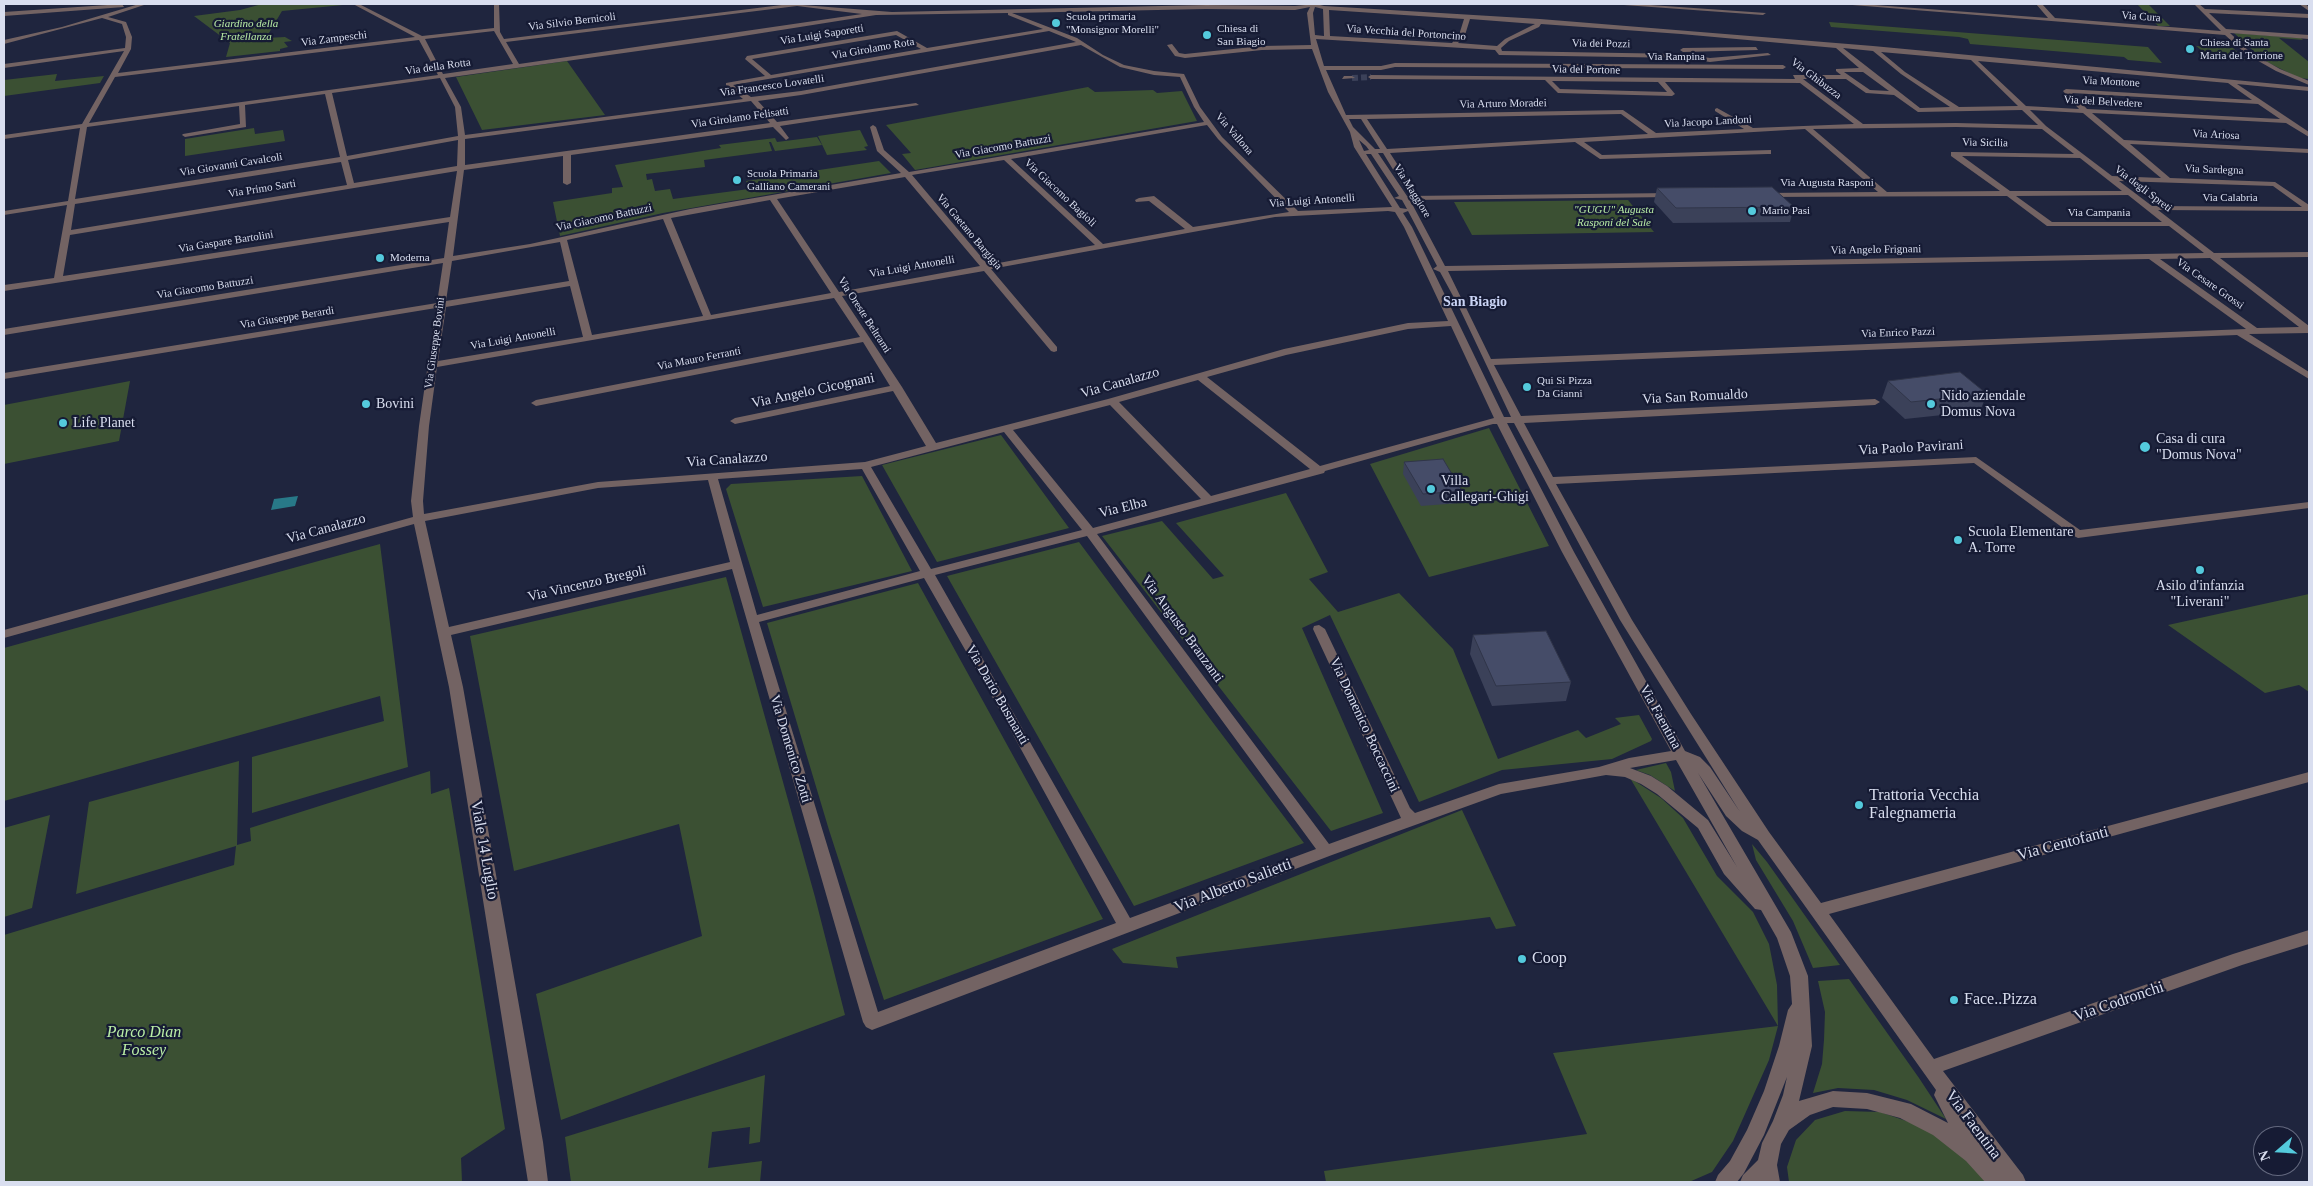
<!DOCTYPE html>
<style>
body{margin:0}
#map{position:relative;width:2313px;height:1186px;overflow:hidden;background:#1f253e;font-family:Georgia,serif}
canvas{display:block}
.frame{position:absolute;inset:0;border:5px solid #d9deef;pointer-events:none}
.north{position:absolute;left:2253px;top:1126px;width:50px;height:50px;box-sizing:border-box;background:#161b34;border:1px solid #64697f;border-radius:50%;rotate:251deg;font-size:14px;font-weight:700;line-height:20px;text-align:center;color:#d9deef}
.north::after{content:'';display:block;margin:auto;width:18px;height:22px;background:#54cadc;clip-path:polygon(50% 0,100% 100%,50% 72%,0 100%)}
</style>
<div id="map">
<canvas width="2313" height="1186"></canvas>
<div class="frame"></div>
<div class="north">N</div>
</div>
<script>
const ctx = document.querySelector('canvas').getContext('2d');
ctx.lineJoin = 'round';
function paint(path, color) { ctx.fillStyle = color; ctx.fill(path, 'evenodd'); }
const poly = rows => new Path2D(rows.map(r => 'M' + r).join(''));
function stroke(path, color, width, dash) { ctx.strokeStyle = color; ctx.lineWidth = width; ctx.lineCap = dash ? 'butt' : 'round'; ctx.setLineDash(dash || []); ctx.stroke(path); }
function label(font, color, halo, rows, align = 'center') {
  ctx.font = font + ' Georgia,serif'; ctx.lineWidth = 4.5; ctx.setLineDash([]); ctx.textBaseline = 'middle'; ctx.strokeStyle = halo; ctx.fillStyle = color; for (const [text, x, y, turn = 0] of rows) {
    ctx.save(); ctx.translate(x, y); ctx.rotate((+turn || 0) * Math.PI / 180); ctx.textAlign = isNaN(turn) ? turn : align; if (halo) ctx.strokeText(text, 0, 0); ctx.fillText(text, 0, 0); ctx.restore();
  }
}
paint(poly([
 [262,4,341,4,343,5,282,11,266,38,285,37,292,41,284,42,288,47,280,49,280,51,226,57,230,43,194,16,240,10],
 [2137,4,2148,4,2170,26,2158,26],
 [1829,22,2148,47,2162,63,2128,60,2124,57,1970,44,1968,39,1959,37,1831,27],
 [2234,33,2301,38,2303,40,2279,38,2309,62,2309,79,2299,78,2263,60],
 [2196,46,2233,48,2246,60,2210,57],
 [567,61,605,115,482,130,456,77],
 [57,74,55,81,104,76,100,83,4,96,4,80],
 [1088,87,1095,92,1153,90,1157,93,1182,91,1197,121,915,170,902,154,911,153,886,125],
 [254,128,255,134,283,130,285,141,185,156,185,139],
 [860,130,868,146,864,147,867,150,827,155,818,136],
 [817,137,822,145,775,151,771,142,769,142,772,151,704,160,705,167,646,174,647,180,652,179,655,191,670,189,673,199,749,189,746,181,879,161,891,173,663,213,560,236,553,202,612,193,612,188,623,187,615,165,721,148,719,145,775,138,777,142],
 [1628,200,1654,232,1472,235,1454,202],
 [130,381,119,441,4,464,4,405],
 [1489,428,1549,546,1429,577,1370,464],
 [1001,435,1069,528,937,562,882,465],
 [862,476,912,571,763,607,726,489,731,484],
 [1286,493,1328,572,1309,579,1338,612,1399,593,1453,649,1498,759,1578,730,1586,738,1621,724,1615,718,1639,715,1652,739,1651,741,1612,759,1502,770,1419,802,1330,615,1302,628,1383,813,1331,831,1102,536,1162,521,1213,579,1224,576,1176,523],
 [1079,542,1211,720,1304,843,1134,906,947,576],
 [380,544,408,767,252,813,252,757,384,721,380,696,4,801,4,648],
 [726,577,815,897,845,1015,561,1120,536,994,702,936,679,824,514,871,470,636],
 [918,583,1103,919,884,1000,829,830,767,623],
 [2309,594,2309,692,2299,685,2265,693,2168,625],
 [239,761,237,845,251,841,250,828,430,771,431,794,449,788,505,1129,461,1158,462,1182,4,1182,4,935,234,865,236,846,76,894,89,802],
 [1666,763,1671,772,1675,791,1650,775,1636,770],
 [1630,778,1661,798,1683,818,1717,876,1753,912,1769,944,1777,985,1778,1026,1769,1060,1733,1141,1712,1172,1689,1182,1326,1182,1324,1171,1587,1134,1553,1053,1778,1026],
 [1462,810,1516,926,1496,929,1490,917,1176,957,1178,968,1123,963,1112,949],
 [50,815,32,908,4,917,4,828],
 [1752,844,1767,862,1840,965,1813,968,1793,921,1756,860],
 [1849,979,1919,1078,1946,1119,1907,1100,1874,1090,1838,1088,1813,1093,1822,1064,1824,1040,1825,1012,1818,981],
 [765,1075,760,1142,749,1144,750,1127,712,1132,708,1168,762,1161,760,1182,571,1182,565,1137],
 [1845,1111,1880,1112,1918,1125,1956,1147,1990,1182,1789,1182,1787,1167,1796,1140,1815,1120]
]), '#3b5033');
paint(poly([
 [298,496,295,506,271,510,274,499]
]), '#287988');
stroke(poly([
 [1352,78,1371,77]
]), '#3b4159', 6, [6, 3]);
paint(poly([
 [122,4,124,7,4,16,4,12,122,4],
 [139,4,147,4,108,17,126,22,132,37,131,49,118,73,415,37,353,4,359,4,422,36,494,28,494,4,499,4,500,32,504,39,790,4,892,12,1206,5,1295,6,1316,4,1324,6,1540,19,1873,46,2309,87,2309,91,2237,84,2309,132,2309,137,2286,123,2092,113,2124,140,2309,149,2309,153,2130,144,2170,178,2275,182,2309,205,2309,211,2158,210,2214,253,2309,252,2309,257,2220,258,2309,326,2309,333,2249,334,2309,372,2309,379,2237,335,1494,365,1521,416,1875,399,1880,402,1875,405,1524,423,1553,477,1976,457,2080,530,2309,502,2309,508,2078,538,2074,536,1974,463,1556,484,1632,620,1691,714,1769,832,1821,903,2309,772,2309,782,1829,914,1934,1059,2233,954,2309,930,2309,944,2242,965,1943,1071,2023,1175,2026,1182,1985,1182,1966,1161,1933,1135,1900,1118,1867,1109,1833,1107,1810,1115,1789,1130,1781,1144,1777,1165,1780,1182,1740,1182,1743,1175,1758,1160,1762,1143,1773,1121,1783,1095,1787,1077,1764,1135,1744,1173,1737,1182,1715,1182,1718,1175,1730,1161,1747,1130,1764,1091,1779,1046,1788,1010,1792,1004,1790,976,1777,938,1761,910,1755,909,1724,874,1698,828,1657,794,1641,784,1625,777,1606,775,1501,794,1332,855,872,1030,866,1027,863,1022,732,569,451,635,463,687,543,1142,548,1182,528,1182,449,687,414,524,4,638,4,630,413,517,411,501,419,426,436,308,4,379,4,373,437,303,443,263,4,335,4,329,444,258,449,222,4,291,4,285,54,278,67,205,4,215,4,211,68,201,80,128,4,139,4,135,82,124,124,51,4,68,4,64,125,48,126,37,122,24,102,18,4,44,4,40,62,27,139,4],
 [797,6,862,14,519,64,506,42,797,6],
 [1310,7,1307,13,1311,45,1262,46,1185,54,1179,53,1172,44,1167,45,1175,56,1185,58,1262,50,1312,49,1328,92,1350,132,1354,147,1392,207,1298,211,1222,137,1200,107,1184,74,1154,71,1124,65,1103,55,1077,38,1012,13,1206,9,1295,10,1310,7],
 [1315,7,1323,9,1324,36,1315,35,1313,13,1315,7],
 [1329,10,1464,19,1459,35,1452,43,1330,36,1329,10],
 [1008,13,1008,15,1043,29,927,48,897,31,747,56,745,59,765,76,726,83,726,85,743,99,465,135,461,107,445,78,724,39,876,15,1008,13],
 [1470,19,1535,24,1505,39,1497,46,1458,43,1465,35,1470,19],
 [1541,24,1681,34,1836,48,1859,68,1836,69,1836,71,1841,75,1793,75,1795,79,1371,75,1368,77,1371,79,1545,80,1558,93,1672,96,1675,94,1665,82,1800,83,1854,124,1753,128,1717,108,1715,109,1715,111,1744,129,1656,133,1623,110,1346,115,1326,70,1381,70,1395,67,1783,69,1786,67,1783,65,1395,63,1381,66,1324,66,1316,39,1495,50,1499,55,1683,58,1710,62,1771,55,1768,53,1710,58,1683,54,1502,51,1501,48,1509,41,1539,27,1541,24],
 [494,31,513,64,443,74,425,39,494,31],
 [1049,31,1076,42,801,91,751,97,733,85,1049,31],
 [896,35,921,49,771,75,752,59,896,35],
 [419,40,438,75,89,123,115,77,419,40],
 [1081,45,1120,67,1154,75,1180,77,1194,107,1204,122,909,172,884,150,876,127,873,125,870,127,877,151,901,173,690,209,530,244,453,256,464,170,563,156,563,183,567,185,571,183,571,155,773,127,786,140,789,138,780,126,919,105,916,103,777,122,758,101,801,95,1081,45],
 [1843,48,1873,51,1901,74,1950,107,1920,108,1843,48],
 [1881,52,1971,60,2018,106,1959,107,1905,72,1881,52],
 [1978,61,2228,83,2252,100,2066,89,2063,91,2079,109,2026,106,1978,61],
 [1844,72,1863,72,1889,91,1870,90,1844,72],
 [440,78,455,107,458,136,347,156,332,93,440,78],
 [1803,79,1846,79,1866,93,1894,95,1918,112,2022,110,2038,125,1956,123,1863,124,1803,79],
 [1552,81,1658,82,1667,92,1560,89,1552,81],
 [2072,93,2258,104,2280,119,2087,109,2072,93],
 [325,94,340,157,75,199,87,127,239,106,240,124,183,134,182,135,185,137,246,127,245,105,325,94],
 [751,101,770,123,465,165,465,139,751,101],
 [2030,110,2083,113,2161,178,2112,176,2046,126,2030,110],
 [1621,114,1648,134,1387,149,1367,119,1621,114],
 [1349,119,1361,119,1380,149,1375,149,1353,127,1349,119],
 [1207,125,1218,139,1289,212,1193,227,1154,196,1139,198,1135,200,1136,202,1149,201,1185,229,1103,244,1011,159,1207,125],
 [1956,127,2042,129,2074,154,1954,152,1951,152,1951,156,2000,191,1887,192,1813,129,1956,127],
 [1805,129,1878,192,1763,193,1760,193,1760,197,2007,196,2047,226,2169,226,2204,253,1445,266,1410,200,1673,197,1677,195,1673,193,1407,196,1378,153,1383,153,1403,186,1406,186,1410,184,1390,153,1575,142,1600,159,1768,154,1771,154,1771,150,1602,155,1584,142,1805,129],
 [458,140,457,166,354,183,348,160,458,140],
 [1359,140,1366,146,1369,150,1364,151,1359,140],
 [1366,154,1371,154,1399,196,1394,198,1402,200,1407,209,1400,208,1366,154],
 [1962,156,2080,158,2122,191,2010,191,1962,156],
 [1004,160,1095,245,988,265,912,175,1004,160],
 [341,162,347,185,71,230,75,204,341,162],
 [457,171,450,217,63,276,70,235,457,171],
 [905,177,980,266,839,292,777,199,905,177],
 [2119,181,2273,186,2302,207,2152,206,2119,181],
 [2128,195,2162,222,2052,222,2016,196,2128,195],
 [770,200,831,293,711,315,671,218,770,200],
 [1388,211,1395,212,1404,227,1448,321,1408,323,1284,349,1108,399,936,443,902,387,842,296,984,271,1051,351,1054,352,1057,351,1057,347,991,269,1275,217,1388,211],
 [1408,211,1437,266,1433,269,1440,272,1458,305,1511,417,1504,417,1412,227,1403,213,1408,211],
 [663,219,703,316,592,335,567,240,663,219],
 [560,242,569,281,446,301,452,261,560,242],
 [2210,258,2299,327,2257,328,2160,259,2210,258],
 [2149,259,2246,329,1491,359,1448,271,2149,259],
 [570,286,583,337,438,361,446,307,570,286],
 [834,298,860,337,536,400,531,403,536,406,863,342,890,386,735,418,730,421,735,424,893,391,926,446,865,462,598,482,424,514,423,501,429,426,437,367,834,298],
 [1451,326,1494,418,1320,466,1207,377,1286,355,1408,329,1451,326],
 [1198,380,1310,469,1211,496,1119,402,1198,380],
 [1110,405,1201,499,1093,528,1013,430,1110,405],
 [1507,423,1514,423,1620,620,1740,812,1710,767,1700,757,1685,751,1574,552,1507,423],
 [1493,424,1497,424,1562,552,1671,751,1629,758,1599,767,1499,784,1415,813,1410,808,1325,629,1319,625,1314,626,1313,629,1401,818,1329,844,1097,534,1324,473,1325,471,1493,424],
 [1004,432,1082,530,931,569,871,467,1004,432],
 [862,469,920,571,757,615,718,479,862,469],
 [708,480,730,562,449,627,425,521,598,488,708,480],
 [1087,536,1316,849,1130,918,935,575,1087,536],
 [924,578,999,709,1116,923,878,1012,759,622,924,578],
 [1676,760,1737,867,1708,820,1667,786,1651,776,1630,768,1676,760],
 [1698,773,1726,816,1742,831,1758,840,1936,1090,1934,1095,1948,1123,1911,1104,1867,1093,1833,1091,1799,1101,1812,1046,1808,976,1791,932,1698,773],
 [1610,4,1636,4,1766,13,1763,15,1610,4],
 [1840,4,1861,4,2048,18,2036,4,2042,4,2055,18,2221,31,2194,4,2199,4,2205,9,2309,14,2309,18,2209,13,2226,29,2309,35,2309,39,2230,33,2250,52,2280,69,2309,81,2309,85,2276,71,2246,54,2225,35,1840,4],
 [2299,4,2305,4,2309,7,2309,11,2299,4],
 [1756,47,1758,50,1683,52,1680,50,1683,48,1756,47],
 [1344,76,1352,76,1355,78,1342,79,1344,76]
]), '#736363');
paint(poly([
 [1657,188,1794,207,1790,222,1673,223,1654,202],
 [1888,381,1987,394,1980,411,1905,419,1882,398],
 [1404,462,1462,491,1460,503,1421,506,1403,474],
 [1473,635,1571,682,1566,701,1492,706,1470,654]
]), '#3b4159');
const building = poly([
 [1772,187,1794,207,1676,208,1657,188,1772,187],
 [1960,372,1987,394,1911,402,1888,381,1960,372],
 [1443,459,1462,491,1423,494,1404,462,1443,459],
 [1546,631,1571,682,1496,686,1473,635,1546,631]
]);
paint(building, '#454c68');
stroke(building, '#303549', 1);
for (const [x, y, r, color] of [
 [1056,23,5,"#54cadc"],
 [1207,35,5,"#54cadc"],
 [2190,49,5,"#54cadc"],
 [737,180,5,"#54cadc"],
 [1752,211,5,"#54cadc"],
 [380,258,5,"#54cadc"],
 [1527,387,5,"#54cadc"],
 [366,404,5,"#54cadc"],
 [1931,404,5,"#54cadc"],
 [63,423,5,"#54cadc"],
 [2145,447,6,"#54cadc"],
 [1431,489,5,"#54cadc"],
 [1958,540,5,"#54cadc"],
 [2200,570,5,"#54cadc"],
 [1859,805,5,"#54cadc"],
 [1522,959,5,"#54cadc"],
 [1954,1000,5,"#54cadc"]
]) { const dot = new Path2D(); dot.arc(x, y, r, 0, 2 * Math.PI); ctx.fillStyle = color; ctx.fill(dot); stroke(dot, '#161b34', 2); }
label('11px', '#d9deef', '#161b34', [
 ["Scuola primaria",1066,17],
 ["\"Monsignor Morelli\"",1066,30],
 ["Chiesa di",1217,29],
 ["San Biagio",1217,42],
 ["Chiesa di Santa",2200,43],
 ["Maria del Torrione",2200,56],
 ["Scuola Primaria",747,174],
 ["Galliano Camerani",747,187],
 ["Mario Pasi",1762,211],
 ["Moderna",390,258],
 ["Qui Si Pizza",1537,381],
 ["Da Gianni",1537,394]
], 'left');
label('11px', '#d9deef', '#161b34', [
 ["Via Cura",2141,17,4],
 ["Via Silvio Bernicoli",572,22,-7],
 ["Via Vecchia del Portoncino",1406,33,4],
 ["Via Luigi Saporetti",822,35,-9],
 ["Via Zampeschi",334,39,-7],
 ["Via dei Pozzi",1601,44,1],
 ["Via Girolamo Rota",873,49,-10],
 ["Via Rampina",1676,57],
 ["Via della Rotta",438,67,-8],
 ["Via del Portone",1586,70,1],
 ["Via Ghibuzza",1816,79,37],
 ["Via Montone",2111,82,3],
 ["Via Francesco Lovatelli",772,86,-8],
 ["Via del Belvedere",2103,102,3],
 ["Via Arturo Moradei",1503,104,-1],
 ["Via Girolamo Felisatti",740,118,-8],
 ["Via Jacopo Landoni",1708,122,-3],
 ["Via Vallona",1234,134,49],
 ["Via Ariosa",2216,135,3],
 ["Via Sicilia",1985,143,1],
 ["Via Giacomo Battuzzi",1003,147,-10],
 ["Via Giovanni Cavalcoli",231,165,-9],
 ["Via Sardegna",2214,170,2],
 ["Via Augusta Rasponi",1827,183],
 ["Via Primo Sarti",262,189,-9],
 ["Via degli Spreti",2143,189,37],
 ["Via Maggiore",1412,191,58],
 ["Via Giacomo Bagioli",1060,193,43],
 ["Via Calabria",2230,198],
 ["Via Luigi Antonelli",1312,201,-4],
 ["Via Campania",2099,213],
 ["Via Giacomo Battuzzi",604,218,-12],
 ["Via Gaetano Bargigia",969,232,50],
 ["Via Gaspare Bartolini",226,242,-9],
 ["Via Angelo Frignani",1876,250,-1],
 ["Via Luigi Antonelli",912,267,-10],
 ["Via Cesare Grossi",2210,284,35],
 ["Via Giacomo Battuzzi",205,288,-9],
 ["Via Oreste Beltrami",864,315,57],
 ["Via Giuseppe Berardi",287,318,-9],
 ["Via Enrico Pazzi",1898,333,-2],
 ["Via Luigi Antonelli",513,339,-10],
 ["Via Giuseppe Bovini",435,343,-82],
 ["Via Mauro Ferranti",699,359,-11]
]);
label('italic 11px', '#baeea6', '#161b34', [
 ["Giardino della",246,24],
 ["Fratellanza",246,37],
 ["\"GUGU\" Augusta",1614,210],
 ["Rasponi del Sale",1614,223]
]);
label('bold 14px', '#cad4f5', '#161b34', [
 ["San Biagio",1475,302]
]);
label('14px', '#d9deef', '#161b34', [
 ["Via Canalazzo",1120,383,-16],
 ["Via Angelo Cicognani",813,391,-12],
 ["Via San Romualdo",1695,397,-3],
 ["Via Paolo Pavirani",1911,448,-3],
 ["Via Canalazzo",727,460,-4],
 ["Via Elba",1123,508,-14],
 ["Via Canalazzo",326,529,-15],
 ["Via Vincenzo Bregoli",587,584,-13],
 ["Via Augusto Branzanti",1182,629,54],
 ["Via Dario Busmanti",997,695,60],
 ["Via Faentina",1660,717,61],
 ["Via Domenico Boccaccini",1364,725,65],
 ["Via Domenico Zotti",790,749,73]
]);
label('14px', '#d9deef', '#161b34', [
 ["Nido aziendale",1941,396],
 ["Domus Nova",1941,412],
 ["Bovini",376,404],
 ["Life Planet",73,423],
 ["Casa di cura",2156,439],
 ["\"Domus Nova\"",2156,455],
 ["Villa",1441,481],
 ["Callegari-Ghigi",1441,497],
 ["Scuola Elementare",1968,532],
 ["A. Torre",1968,548],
 ["Asilo d'infanzia",2200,586,"center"],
 ["\"Liverani\"",2200,602,"center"]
], 'left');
label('16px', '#d9deef', '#161b34', [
 ["Trattoria Vecchia",1869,796],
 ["Falegnameria",1869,814],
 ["Coop",1532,959],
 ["Face..Pizza",1964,1000]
], 'left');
label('16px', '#d9deef', '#161b34', [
 ["Via Centofanti",2063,844,-15],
 ["Viale 14 Luglio",484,850,80],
 ["Via Alberto Salietti",1233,886,-21],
 ["Via Codronchi",2119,1002,-19],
 ["Via Faentina",1973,1125,53]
]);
label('italic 16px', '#baeea6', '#161b34', [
 ["Parco Dian",144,1033],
 ["Fossey",144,1051]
]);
</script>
